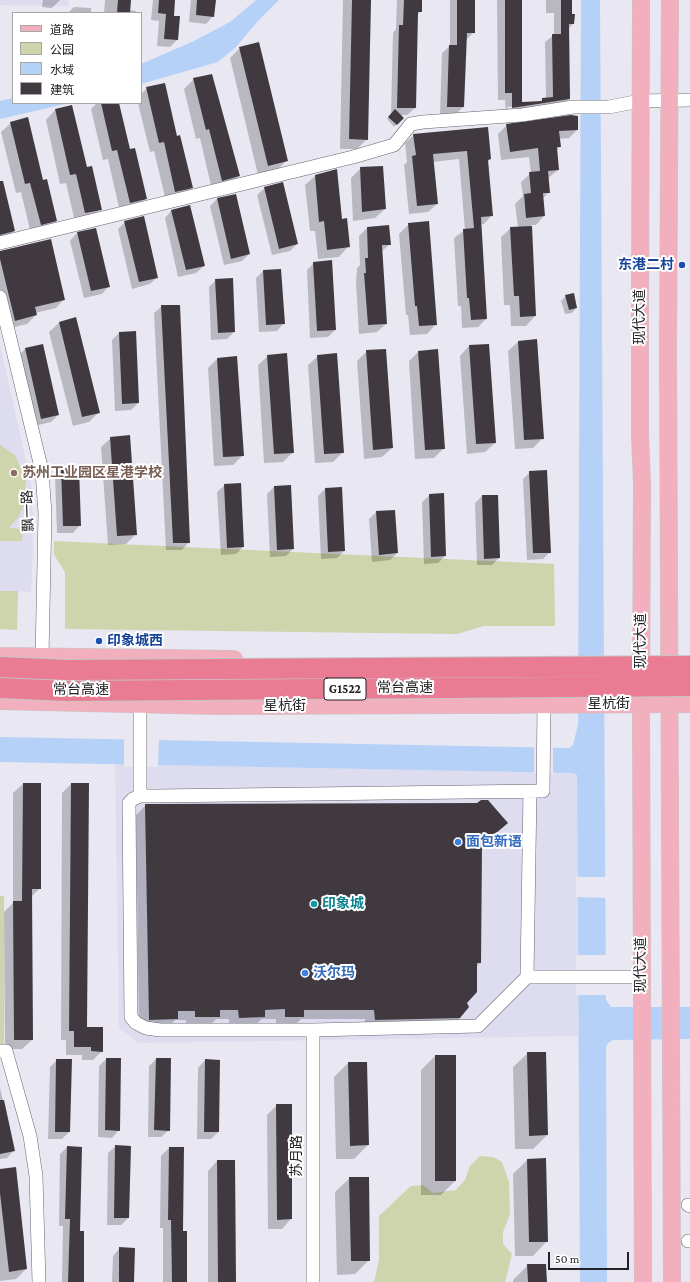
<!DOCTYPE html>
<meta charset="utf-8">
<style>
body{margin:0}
#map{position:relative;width:690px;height:1282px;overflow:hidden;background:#e8e7f2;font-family:"Crimson Pro","Noto Sans SC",serif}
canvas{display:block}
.legend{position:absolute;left:12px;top:12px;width:130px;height:92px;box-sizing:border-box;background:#fff;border:1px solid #a7a6a8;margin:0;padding:5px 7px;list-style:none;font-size:12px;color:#222125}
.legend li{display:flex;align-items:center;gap:8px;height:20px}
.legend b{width:20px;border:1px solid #a7a6a8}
.scale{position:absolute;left:548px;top:1252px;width:81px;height:18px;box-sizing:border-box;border:2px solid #222125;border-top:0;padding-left:5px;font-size:12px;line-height:14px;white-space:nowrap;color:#222125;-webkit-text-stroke:3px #fff;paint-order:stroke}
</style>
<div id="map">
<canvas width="690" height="1282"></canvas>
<ul class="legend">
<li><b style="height:5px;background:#f2b0be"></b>道路</li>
<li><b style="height:11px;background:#ced4ab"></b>公园</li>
<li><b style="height:11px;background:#b6d1f7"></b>水域</li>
<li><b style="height:11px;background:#413940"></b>建筑</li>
</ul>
<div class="scale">50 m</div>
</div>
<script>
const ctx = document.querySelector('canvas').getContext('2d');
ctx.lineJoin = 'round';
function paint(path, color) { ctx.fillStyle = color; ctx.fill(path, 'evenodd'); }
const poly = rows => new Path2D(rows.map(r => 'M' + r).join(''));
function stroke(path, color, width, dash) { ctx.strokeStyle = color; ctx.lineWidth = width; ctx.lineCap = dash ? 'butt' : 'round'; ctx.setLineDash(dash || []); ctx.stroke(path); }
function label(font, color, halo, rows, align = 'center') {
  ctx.font = font + ' "Crimson Pro","Noto Sans SC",serif'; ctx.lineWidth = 4; ctx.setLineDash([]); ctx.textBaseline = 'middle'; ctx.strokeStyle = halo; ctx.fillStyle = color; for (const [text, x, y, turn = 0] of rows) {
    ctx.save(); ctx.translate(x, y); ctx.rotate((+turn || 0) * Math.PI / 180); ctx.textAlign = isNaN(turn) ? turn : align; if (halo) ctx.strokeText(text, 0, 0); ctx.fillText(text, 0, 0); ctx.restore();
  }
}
paint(poly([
 [0,0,69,0,68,6,0,5],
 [0,345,32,488,33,551,31,592,0,591],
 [115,764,573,773,577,775,578,1036,139,1043,119,1028]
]), '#dedcef');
paint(poly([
 [0,445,15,455,26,481,25,503,19,516,9,528,23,529,22,541,0,541],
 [54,541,554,564,555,626,484,626,457,634,65,629,65,572,54,555],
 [0,591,18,591,17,630,0,629],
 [0,896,4,896,4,1049,0,1048],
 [480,1156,493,1157,502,1162,509,1182,510,1214,503,1232,503,1244,512,1254,505,1282,374,1282,379,1260,379,1216,411,1186,423,1185,433,1193,456,1190,465,1180,470,1166]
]), '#ced4ab');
paint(poly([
 [256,0,279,0,258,21,235,48,218,62,141,84,141,64,194,41,230,22],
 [581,0,600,0,606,1000,611,1007,690,1007,690,1039,613,1040,608,1043,606,1047,607,1282,580,1282,577,775,573,773,0,762,0,737,569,748,573,745,578,725],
 [13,98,13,103,69,103,0,119,0,101]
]), '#b6d1f7');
paint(poly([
 [124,738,159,738,158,767,124,767],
 [534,745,553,746,553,774,534,774],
 [576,877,608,877,608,898,576,897],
 [576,955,608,955,608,995,576,995]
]), '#e8e7f2');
paint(poly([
 [43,0,60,0,52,8,42,7],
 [105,0,130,0,129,10,136,11,136,13,104,13],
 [153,0,174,0,173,17,177,40,170,47,157,46,159,21,151,20],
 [191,0,215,0,213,16,206,24,189,22],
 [343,0,370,0,367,139,357,149,340,149],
 [397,0,421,0,421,11,417,15,415,108,407,115,399,115,403,118,394,127,387,119,391,115,393,33,396,29],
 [450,0,474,0,474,32,466,40,463,107,456,114,440,114,442,53,450,46],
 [497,0,522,0,521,103,539,102,543,99,546,98,545,42,554,35,554,13,546,13,546,0,571,0,571,15,573,24,568,29,569,99,562,106,506,114,505,100,498,100],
 [516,106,516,108,508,109,507,107],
 [74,7,91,8,91,13,68,13],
 [240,48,286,161,277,170,258,175,230,58],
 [194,79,239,176,229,186,212,190,200,138,196,139,184,89],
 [147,88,191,188,182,197,166,201,154,151,150,152,138,103,141,103,141,94],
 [97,103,118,103,129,151,146,198,136,208,120,212,108,159,103,160,91,109],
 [55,110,86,169,100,209,91,219,75,222,66,183,60,184,46,120],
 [11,123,42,181,56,221,46,230,31,234,21,192,16,193,1,132],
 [507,125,577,130,569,138,559,139,560,147,556,150,558,170,547,179,549,192,543,198,544,216,536,225,531,225,535,316,526,326,511,326,510,305,504,305,501,237,511,228,518,227,515,204,523,196,521,182,531,173,529,157,501,160,498,134],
 [487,128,490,159,488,162,492,215,484,224,481,224,486,319,478,327,462,328,461,306,458,306,454,238,465,230,459,159,433,162,437,204,428,212,409,214,404,165,407,162,405,143,414,135],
 [361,168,385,209,375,218,353,221,351,178],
 [315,176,341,220,348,247,339,257,318,259,315,231,310,231,305,185],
 [265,188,297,244,290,251,272,255,257,195],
 [0,190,14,231,5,240,0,241],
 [235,195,249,254,242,261,224,265,210,206,217,199],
 [172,210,204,266,196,273,178,277,165,218],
 [125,222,157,277,150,284,132,289,118,229],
 [409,224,436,324,427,334,410,335,408,315,406,315,399,234],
 [367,228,390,244,381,252,386,324,377,332,359,334,356,282,357,268,360,265,359,236],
 [77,233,109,286,102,294,84,298,70,241],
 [0,251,64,299,56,308,35,313,36,315,27,324,6,329,0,302],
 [314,263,335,330,328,337,310,338,307,270],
 [263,271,284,323,277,331,259,332,256,278],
 [216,280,234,332,227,339,211,340,209,287],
 [566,296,576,308,572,313,565,314,561,301],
 [162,306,189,542,182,550,166,550,154,313],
 [75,319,98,413,89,422,73,426,49,332,59,323],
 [119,333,138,403,131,410,115,411,112,340],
 [537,340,543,438,533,448,515,449,508,351,518,342],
 [469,346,495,443,485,452,467,454,460,356],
 [25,349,58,415,51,422,34,426,18,356],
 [367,351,392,448,382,457,364,459,357,361],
 [418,352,444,448,434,458,415,459,409,361],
 [268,356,293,452,283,462,264,463,258,365],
 [318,356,343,452,333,462,315,463,308,365],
 [217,359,243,455,233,465,214,466,208,368],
 [111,438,136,534,126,544,108,545,101,447],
 [62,469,80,525,73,533,57,533,55,476],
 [530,472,550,552,543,559,527,560,523,479],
 [225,485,243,547,236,554,221,555,217,492],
 [274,487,293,549,286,556,270,557,267,494],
 [325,489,344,551,337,558,321,559,318,496],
 [430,495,445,556,438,563,424,564,422,502],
 [482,496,499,558,492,565,477,565,475,503],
 [394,511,397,553,390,560,372,562,369,519,376,512],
 [23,784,40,888,31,897,32,1040,22,1049,5,1049,4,912,13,903,13,793],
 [71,784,86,1028,102,1051,93,1060,82,1060,82,1055,66,1055,66,1040,61,1040,62,793],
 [146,805,497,832,481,846,480,963,476,967,460,1018,450,1028,365,1030,365,1019,301,1019,293,1027,276,1027,276,1019,262,1019,254,1026,229,1027,229,1019,216,1019,209,1026,186,1027,186,1020,175,1020,168,1028,139,1029,136,815],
 [528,1053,547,1135,533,1149,515,1149,513,1067],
 [435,1056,455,1056,455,1181,441,1195,421,1195,421,1070],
 [106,1059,119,1130,112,1138,98,1137,99,1066],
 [156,1059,169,1130,161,1137,148,1137,149,1066],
 [57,1060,69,1132,62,1139,48,1139,50,1067],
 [205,1060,219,1061,218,1132,211,1139,197,1139,198,1068],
 [348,1063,368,1145,354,1159,336,1159,334,1077],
 [0,1088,14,1150,7,1158,0,1159],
 [277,1105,291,1219,282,1229,268,1229,267,1115],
 [116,1146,128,1218,121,1225,107,1225,108,1153],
 [67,1147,79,1232,83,1282,62,1282,63,1226,59,1226,60,1154],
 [169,1148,182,1232,186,1282,163,1282,163,1228,160,1228,161,1156],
 [527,1160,547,1241,533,1256,515,1256,513,1174],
 [217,1161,235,1282,208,1282,208,1171],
 [0,1170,26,1269,16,1279,0,1281],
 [350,1178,369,1260,355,1274,337,1275,335,1192],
 [120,1248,133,1282,112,1282,113,1256],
 [528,1265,546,1282,513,1282,513,1280]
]), '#0003');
paint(poly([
 [118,0,131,0,130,13,117,13],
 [159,0,175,0,174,16,180,16,178,40,164,39,166,14,158,13],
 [197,0,216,0,214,17,196,15],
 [352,0,371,0,368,140,349,139],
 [404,0,422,0,422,12,418,12,416,108,397,108,399,25,403,25],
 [457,0,475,0,475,33,467,33,464,107,447,107,449,45,457,45],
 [505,0,522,0,522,102,542,101,542,98,553,97,552,34,561,34,561,0,572,0,572,14,575,14,574,24,569,24,570,99,512,108,512,93,505,93],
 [259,42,288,161,268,166,239,47],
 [212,74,240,176,222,181,209,129,206,130,193,78],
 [165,83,177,136,180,135,193,188,175,192,164,142,159,143,146,87],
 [101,103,119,103,130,149,135,148,147,199,130,203,117,150,112,151],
 [72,105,87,167,92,166,102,210,85,213,76,174,70,175,55,109],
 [395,109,404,118,397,125,388,117],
 [571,115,578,116,578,130,559,131,561,147,557,147,559,170,548,171,550,193,543,193,545,216,526,218,524,194,531,193,529,172,540,171,538,148,510,152,506,124],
 [28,117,43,180,47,179,57,221,41,225,30,183,25,184,10,122],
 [488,127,491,159,488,160,493,216,481,217,487,319,471,320,469,298,467,298,463,229,474,228,467,151,433,154,438,204,417,206,412,156,416,155,413,134],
 [383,166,386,209,362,212,360,167],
 [337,169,342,219,347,218,350,247,327,250,324,221,319,222,315,175],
 [0,181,3,181,15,231,0,235],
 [283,182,298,244,279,249,264,187],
 [236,194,250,254,231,259,217,198],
 [190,205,205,266,186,270,171,210],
 [144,216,158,278,139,282,124,221],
 [429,221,437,325,419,326,417,306,415,306,408,223],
 [389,225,391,245,382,245,387,324,368,325,364,273,366,273,365,258,368,258,367,227],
 [532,226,536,316,520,317,519,296,514,296,510,227],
 [96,228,110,287,91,291,77,232],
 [51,239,65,300,35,307,37,315,15,321,0,259,0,251],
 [332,260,336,330,317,331,313,262],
 [281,269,285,324,266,325,263,270],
 [233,278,235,332,218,333,215,279],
 [574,293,577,308,569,310,565,295],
 [161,305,180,305,190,543,173,543],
 [76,317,100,413,82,417,59,322],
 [136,331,139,403,122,404,119,332],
 [537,339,544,439,524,440,518,341],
 [43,344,59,415,41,419,25,348],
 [489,344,496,443,476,444,469,345],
 [386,349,393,448,373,450,366,350],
 [438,349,445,449,425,450,418,351],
 [287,353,294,453,274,454,267,355],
 [337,353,344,453,324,454,317,355],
 [237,356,244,456,223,457,217,358],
 [130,435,137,535,117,536,110,437],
 [79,467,81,526,63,526,61,468],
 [547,470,551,553,533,553,529,471],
 [241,483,244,547,227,548,224,484],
 [291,485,294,549,277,550,274,486],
 [342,487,345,551,328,552,325,488],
 [444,493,446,556,431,557,429,494],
 [482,495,498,495,500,558,484,559],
 [395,510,398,553,379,555,376,511],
 [23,783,41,783,41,889,32,889,33,1040,14,1040,13,901,22,901],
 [71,783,89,783,87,1027,103,1027,103,1052,91,1051,91,1047,74,1047,74,1031,69,1031],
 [481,800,488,800,508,823,482,845,481,963,477,963,477,992,467,1003,469,1007,460,1018,375,1020,374,1010,304,1010,304,1017,285,1017,285,1009,265,1010,265,1017,239,1018,238,1010,220,1010,220,1017,195,1017,195,1011,178,1011,178,1019,149,1020,145,804,477,803],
 [527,1052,546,1052,548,1135,529,1136],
 [435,1055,456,1055,456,1181,435,1181],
 [106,1058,121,1058,120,1131,105,1130],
 [156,1058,171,1058,170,1131,154,1130],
 [56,1059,72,1059,70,1132,55,1132],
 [205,1059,220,1060,219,1132,204,1132],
 [348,1062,367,1062,369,1145,350,1146],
 [0,1100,4,1100,15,1151,0,1154],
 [276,1104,292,1104,292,1219,277,1220],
 [115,1145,131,1146,129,1218,114,1218],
 [67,1146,82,1147,80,1231,84,1231,84,1282,68,1282,70,1219,65,1219],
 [169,1147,184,1147,183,1231,187,1231,187,1282,172,1282,171,1220,168,1220],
 [546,1158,548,1242,529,1242,527,1159],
 [217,1160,235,1160,236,1282,218,1282],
 [16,1167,27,1269,9,1272,0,1193,0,1169],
 [349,1177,369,1177,370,1261,351,1261],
 [119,1247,135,1248,134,1282,119,1282],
 [527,1264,546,1264,547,1282,528,1282]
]), '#413940');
const minor = poly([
 [0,243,353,157,394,145,411,124,423,122,522,115,573,107,609,107,640,101,690,100],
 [0,297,42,471,45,514,42,657],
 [530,791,527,977,478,1026,313,1030,160,1030,146,1028,136,1023,131,1017,129,803,133,799,140,796,156,796,543,791,544,705],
 [140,796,140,705],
 [527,977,641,977],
 [313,1030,313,1282],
 [0,1051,6,1051,30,1136,36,1176,39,1282],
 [688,1205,690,1206],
 [688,1241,690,1241]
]);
const major = poly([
 [641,0,640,313,640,435,642,483,641,704,643,1282],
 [670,0,668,350,672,1282],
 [0,656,234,659],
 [0,701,216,706,690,704]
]);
stroke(minor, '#66646f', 14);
stroke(major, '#c6c5c6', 18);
stroke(minor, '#fff', 13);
stroke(major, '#f2b0be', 17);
const highwayBridge = poly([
 [0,667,67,670,690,666],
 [0,688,67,691,690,686]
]);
stroke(highwayBridge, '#c6c5c6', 22, []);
stroke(highwayBridge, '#e97b93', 20);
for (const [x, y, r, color] of [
 [682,265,4,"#1a4fb4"],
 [14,473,4,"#8d6e63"],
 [99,641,4,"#1a4fb4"],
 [458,842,4,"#3f7fe0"],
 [314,904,4,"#0f9aa8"],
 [305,973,4,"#3f7fe0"]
]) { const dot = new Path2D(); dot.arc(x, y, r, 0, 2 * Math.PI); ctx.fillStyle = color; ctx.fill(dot); stroke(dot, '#fff', 1.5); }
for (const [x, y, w] of [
 [345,689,42]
]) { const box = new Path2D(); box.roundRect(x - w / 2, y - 11, w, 22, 3); ctx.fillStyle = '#fff'; ctx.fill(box); stroke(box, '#222125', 1); }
label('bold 13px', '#222125', null, [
 ["G1522",345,689]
]);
label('bold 14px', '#164399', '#fff', [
 ["东港二村",674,265],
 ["印象城西",107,641,"left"]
], 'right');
label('14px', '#222125', '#fff', [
 ["现代大道",640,317,-90],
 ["飘一路",28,511,-92],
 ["现代大道",641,641,-90],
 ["常台高速",405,688],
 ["常台高速",81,690],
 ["星杭街",609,704],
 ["星杭街",285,706],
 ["现代大道",641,965,-90],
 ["苏月路",297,1156,-90]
]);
label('bold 14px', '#785e54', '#fff', [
 ["苏州工业园区星港学校",22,473]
], 'left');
label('bold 14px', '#366cbe', '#fff', [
 ["面包新语",466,842],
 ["沃尔玛",313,973]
], 'left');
label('bold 14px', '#0d838f', '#fff', [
 ["印象城",322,904]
], 'left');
</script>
